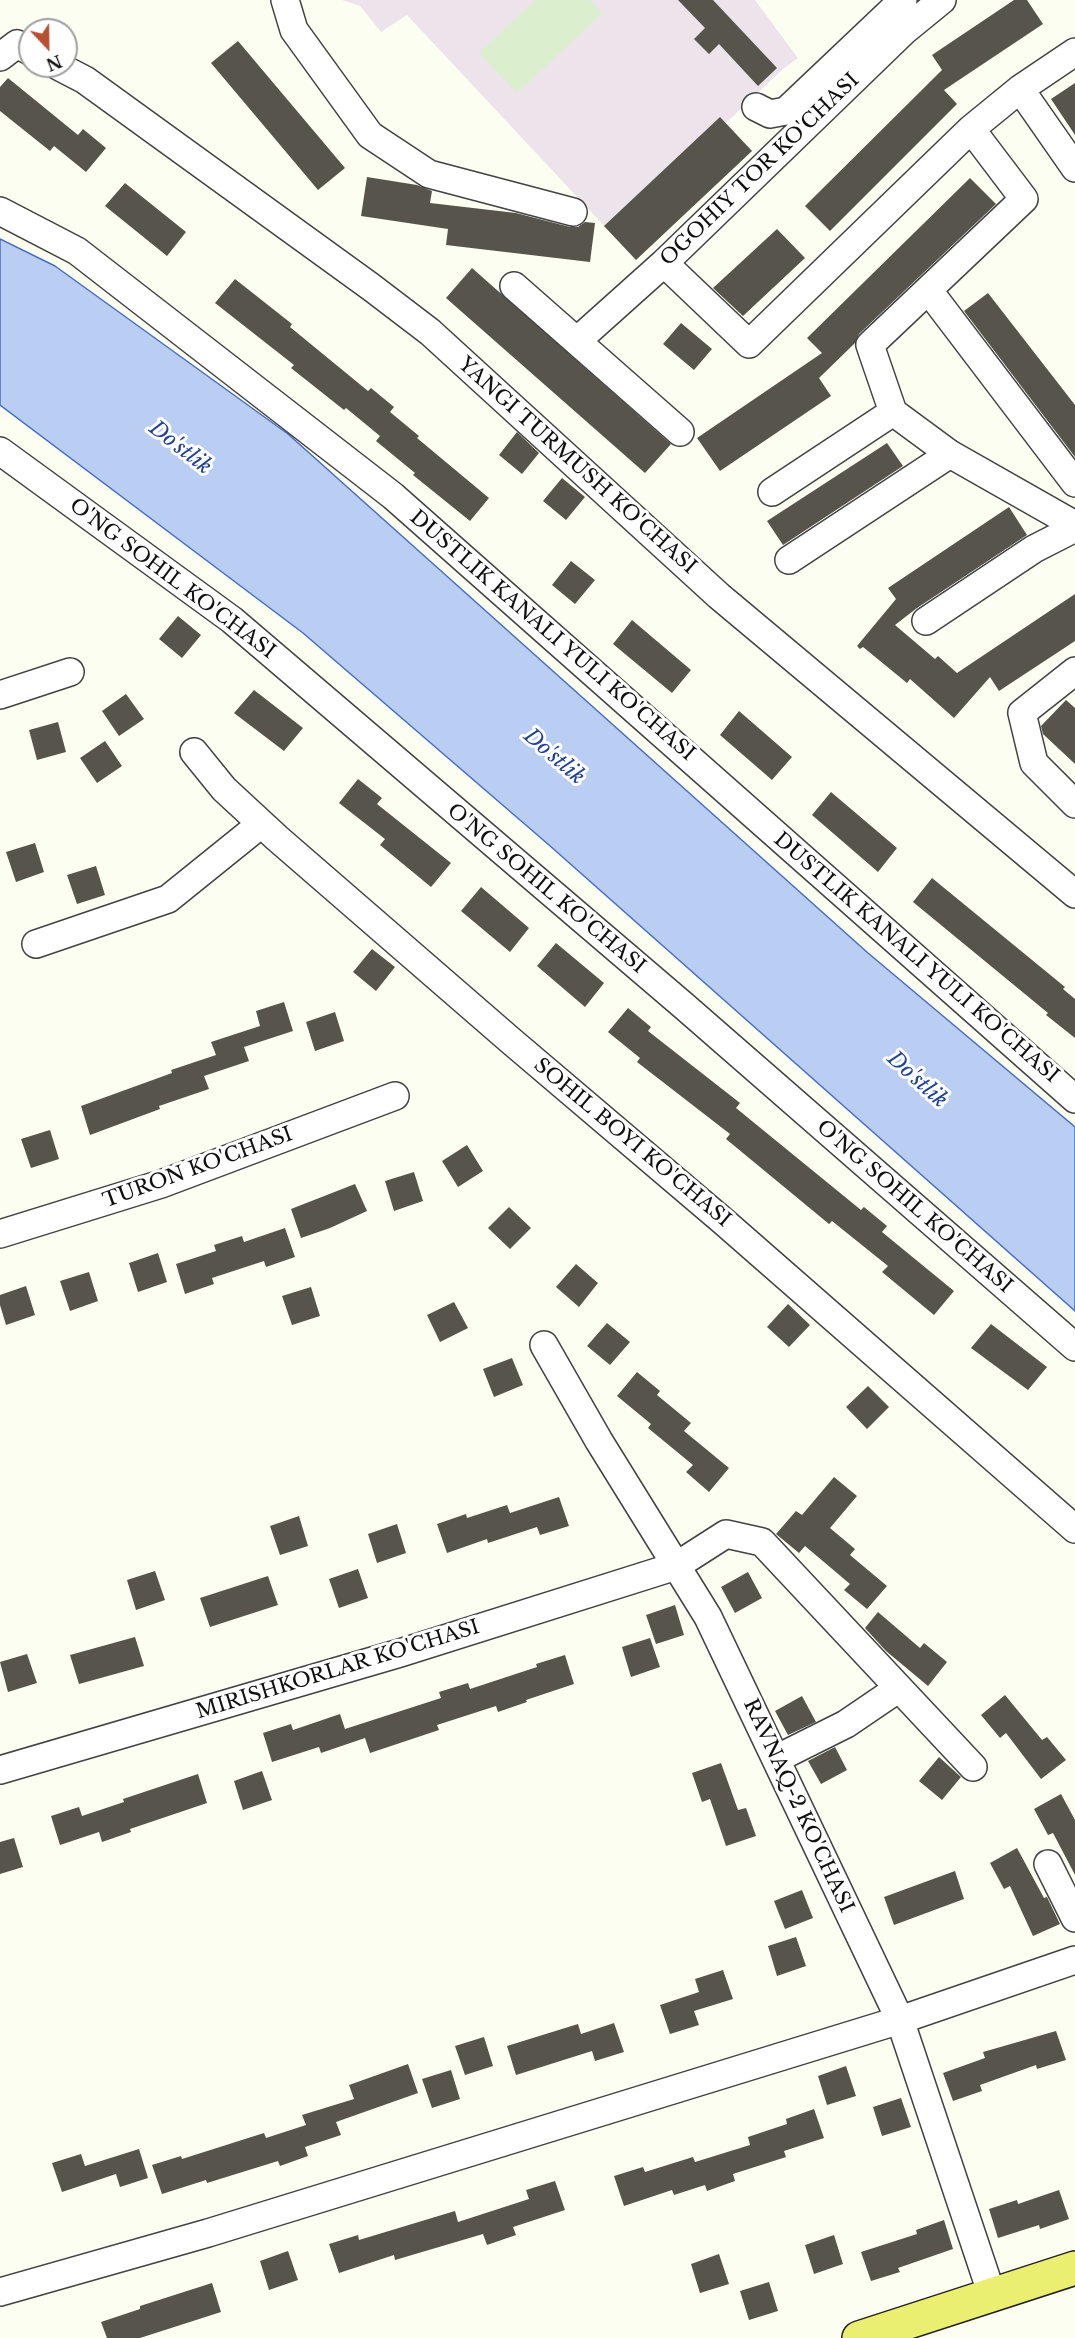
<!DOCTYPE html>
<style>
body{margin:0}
#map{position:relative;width:1075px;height:2338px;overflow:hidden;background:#fdfef2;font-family:"Libre Baskerville",serif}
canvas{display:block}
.north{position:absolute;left:18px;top:18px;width:60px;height:60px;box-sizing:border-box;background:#fff;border:2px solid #9f9f9f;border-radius:50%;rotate:158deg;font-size:16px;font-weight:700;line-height:24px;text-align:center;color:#0f0f0f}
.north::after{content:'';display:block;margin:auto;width:21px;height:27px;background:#b75030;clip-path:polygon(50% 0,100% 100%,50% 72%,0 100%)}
</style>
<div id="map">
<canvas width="1075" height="2338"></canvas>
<div class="north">N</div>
</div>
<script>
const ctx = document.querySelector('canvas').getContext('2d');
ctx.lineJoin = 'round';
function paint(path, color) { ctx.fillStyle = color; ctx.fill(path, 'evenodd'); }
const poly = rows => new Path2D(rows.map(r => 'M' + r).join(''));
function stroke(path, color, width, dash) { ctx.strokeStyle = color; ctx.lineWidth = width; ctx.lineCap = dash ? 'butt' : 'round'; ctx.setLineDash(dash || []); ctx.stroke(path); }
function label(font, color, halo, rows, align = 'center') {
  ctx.font = font + ' "Libre Baskerville",serif'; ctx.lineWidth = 6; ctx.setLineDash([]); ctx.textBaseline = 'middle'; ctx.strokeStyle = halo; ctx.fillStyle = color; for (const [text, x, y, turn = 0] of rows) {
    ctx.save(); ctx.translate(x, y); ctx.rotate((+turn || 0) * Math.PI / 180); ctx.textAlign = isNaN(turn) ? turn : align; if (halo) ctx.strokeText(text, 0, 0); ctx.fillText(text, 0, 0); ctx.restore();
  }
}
paint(poly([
 [342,0,755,0,798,58,783,69,726,123,752,151,636,260,407,15,381,32,360,6]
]), '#ede4eb');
paint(poly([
 [535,0,590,0,602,13,517,93,479,53]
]), '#dbefcf');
const water = poly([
 [0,239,55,266,288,434,868,953,1075,1127,1075,1311,549,845,303,633,0,405,0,239]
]);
paint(water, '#bacdf2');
stroke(water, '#466ec5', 1.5);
paint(poly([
 [678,0,713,0,777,68,758,86,719,44,709,54,694,39,705,28],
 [1014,0,1027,0,1043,24,944,90,957,104,830,231,805,206,942,70,932,55],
 [238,41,345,168,318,190,211,63],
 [8,78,78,135,83,129,106,148,86,172,54,146,50,151,0,111,0,87],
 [1075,83,1075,135,1051,99],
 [720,117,752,151,636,260,604,226],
 [367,177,417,185,432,191,430,203,516,213,570,227,578,227,585,222,595,223,590,262,446,245,448,229,361,216],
 [970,178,996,204,859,334,855,343,819,378,831,396,720,471,697,438,822,353,807,338],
 [125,183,186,232,167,256,105,206],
 [777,229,805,258,743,316,713,288],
 [472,268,671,444,645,473,446,298],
 [235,279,292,324,290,327,340,368,368,391,371,388,394,407,390,412,419,436,417,438,489,498,470,521,413,475,415,473,376,441,380,436,346,408,344,410,291,368,294,365,215,303],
 [988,293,1075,405,1075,457,964,311],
 [681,323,712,349,694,370,663,344],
 [517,432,539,453,522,474,499,455],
 [887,443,903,466,783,545,767,521],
 [562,478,585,497,566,520,543,501],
 [1009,507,1027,535,917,608,895,625,935,659,938,656,957,673,1075,594,1075,641,999,691,990,677,954,718,910,679,907,683,863,647,860,649,857,646,896,599,888,588],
 [571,561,595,580,575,604,552,585],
 [178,616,201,635,182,658,159,639],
 [632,620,691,670,672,693,613,644],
 [254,690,303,728,284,751,234,713],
 [126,694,144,719,119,736,102,711],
 [1066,700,1075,708,1075,764,1043,734,1041,726],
 [739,711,792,757,772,780,720,735],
 [58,722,66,752,37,760,29,730],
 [105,741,122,766,97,783,80,758],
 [358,779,382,798,377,804,451,863,431,887,380,845,385,839,339,803],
 [831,792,897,848,878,872,812,815],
 [35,843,44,872,16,882,6,852],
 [96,866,105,895,77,904,67,875],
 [932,878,1065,987,1063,989,1075,999,1075,1038,1046,1015,1048,1013,913,902],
 [481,887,529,928,510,952,461,911],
 [556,943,604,983,585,1007,537,966],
 [372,949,395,967,376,991,353,972],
 [284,1002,293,1031,244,1047,249,1061,204,1076,209,1089,159,1106,160,1109,90,1135,81,1106,172,1073,171,1070,216,1055,211,1042,260,1026,256,1011],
 [628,1008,651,1027,648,1031,740,1103,736,1108,861,1210,864,1207,887,1226,882,1232,954,1291,934,1315,882,1272,888,1266,832,1221,829,1224,726,1139,730,1134,637,1062,640,1058,608,1032],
 [335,1012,344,1041,315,1051,306,1022],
 [50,1130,59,1159,31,1168,21,1139],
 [467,1145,483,1171,458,1187,442,1161],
 [414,1172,423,1201,394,1211,385,1181],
 [355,1184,367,1211,330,1228,301,1238,291,1209],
 [509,1207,531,1228,510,1249,488,1228],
 [285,1228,295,1257,266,1267,264,1261,212,1278,214,1284,185,1294,176,1264,216,1251,214,1245,242,1236,244,1242],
 [158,1253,167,1282,138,1292,129,1263],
 [576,1264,598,1283,579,1307,556,1287],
 [89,1272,98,1301,70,1311,60,1281],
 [26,1286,35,1315,6,1325,0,1305,0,1295],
 [311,1287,320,1316,292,1325,282,1296],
 [454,1302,468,1328,440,1342,427,1315],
 [788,1304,810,1325,789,1347,767,1327],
 [607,1323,630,1342,610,1365,587,1346],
 [991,1324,1047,1367,1028,1390,971,1348],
 [512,1358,523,1385,494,1397,483,1369],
 [637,1372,660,1391,657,1395,691,1423,684,1431,729,1468,709,1492,686,1472,693,1465,648,1428,651,1424,617,1396],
 [868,1386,889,1407,867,1429,846,1407],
 [834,1477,857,1496,830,1528,855,1549,850,1555,887,1586,867,1609,844,1590,850,1584,805,1546,799,1553,776,1534,796,1511,802,1515],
 [559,1497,569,1526,540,1535,537,1527,488,1543,487,1539,447,1553,437,1524,466,1514,467,1518,507,1505,510,1513],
 [299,1516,308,1546,280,1555,270,1526],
 [397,1524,406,1553,377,1563,368,1534],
 [358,1569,368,1598,339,1608,329,1579],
 [155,1571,165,1600,136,1610,127,1580],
 [748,1572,762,1598,735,1613,721,1587],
 [268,1576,278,1605,210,1627,200,1598],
 [675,1605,684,1635,656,1644,646,1615],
 [878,1612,920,1648,924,1643,947,1662,928,1686,886,1651,865,1628],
 [135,1637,144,1666,79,1684,70,1655],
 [650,1638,660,1667,631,1677,622,1647],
 [27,1654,37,1683,8,1692,0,1662],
 [565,1655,574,1684,526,1700,527,1702,498,1712,496,1706,437,1725,439,1730,370,1753,365,1738,321,1753,319,1747,272,1762,263,1733,291,1724,293,1730,340,1714,345,1729,441,1698,439,1692,468,1683,470,1689,537,1667,536,1664],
 [1005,1695,1042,1740,1047,1737,1066,1760,1041,1779,1006,1733,1000,1738,981,1715],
 [802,1696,816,1722,788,1735,775,1711],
 [835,1747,847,1770,821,1784,808,1761],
 [939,1757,961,1777,942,1800,919,1781],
 [721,1763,738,1810,746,1808,756,1836,726,1846,710,1799,702,1802,692,1773],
 [262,1771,272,1800,243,1810,234,1781],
 [198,1774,207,1803,130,1829,131,1832,102,1842,99,1832,60,1845,51,1816,79,1807,82,1816,124,1802,123,1799],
 [1061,1794,1075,1820,1075,1875,1053,1833,1048,1835,1034,1809],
 [14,1838,23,1867,0,1874,0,1842],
 [1017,1848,1044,1898,1047,1897,1060,1924,1033,1936,1010,1886,1004,1889,990,1863],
 [955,1871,964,1899,894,1925,884,1897],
 [802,1890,813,1918,785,1929,774,1901],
 [796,1937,806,1966,777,1976,768,1946],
 [723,1970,733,1999,694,2011,699,2025,670,2034,660,2005,699,1992,695,1979],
 [614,2023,624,2052,595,2061,592,2051,516,2075,507,2046,578,2024,581,2034],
 [1056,2031,1066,2060,1037,2069,1036,2065,980,2085,982,2091,953,2101,943,2073,985,2058,983,2052],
 [484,2037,493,2066,465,2075,455,2046],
 [408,2064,418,2093,336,2122,341,2135,305,2147,308,2156,280,2166,278,2161,207,2183,206,2180,162,2194,152,2165,181,2156,182,2159,264,2133,266,2138,306,2125,302,2115,354,2099,349,2085],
 [846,2066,856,2096,827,2105,818,2076],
 [451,2070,460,2099,432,2108,422,2079],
 [901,2098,911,2127,882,2136,873,2107],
 [814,2109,824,2138,784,2151,786,2157,733,2174,735,2181,707,2191,705,2185,674,2195,672,2190,624,2206,614,2176,643,2167,645,2172,693,2157,695,2162,750,2145,748,2137,787,2124,786,2119],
 [139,2149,148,2178,120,2187,116,2174,62,2192,52,2163,81,2154,85,2166],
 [555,2181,565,2210,513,2227,516,2235,487,2245,483,2234,395,2260,394,2255,339,2273,329,2244,358,2235,359,2240,455,2211,458,2222,529,2199,526,2190],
 [1059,2190,1069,2219,1040,2229,1039,2225,998,2238,989,2209,1017,2200,1018,2204],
 [944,2220,953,2249,898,2268,900,2272,871,2281,861,2252,917,2234,916,2230],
 [834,2235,843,2264,814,2274,805,2245],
 [288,2251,298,2280,269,2290,260,2261],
 [719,2254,729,2284,700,2293,691,2264],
 [769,2282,778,2311,749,2320,740,2291],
 [212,2283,221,2312,140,2338,107,2338,101,2322,140,2309,140,2306]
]), '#57544c');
const minor = poly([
 [285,0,294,30,370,135,429,174,573,212],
 [1075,52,1020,89,971,129,1024,199,870,345,893,412,950,454,1075,525],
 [0,57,17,44,30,51],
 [58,66,85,80,371,287,430,332,719,596,1075,894],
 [1020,89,1075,168],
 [756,107,770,114,786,111,903,0],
 [0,211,77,251,393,496,1075,1099],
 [664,263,749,344,971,129],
 [514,286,680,432],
 [929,291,1075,483],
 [578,340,664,263,904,31,942,0],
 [0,451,232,620,684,1006,1075,1347],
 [772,492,893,412],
 [789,560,950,454],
 [926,621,1034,549,1075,528],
 [1075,671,1022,713,1034,763,1075,804],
 [0,695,70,672],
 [194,752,224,789,277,838,510,1040,723,1221,1075,1529],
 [36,944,168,899,261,824],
 [0,1234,161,1184,395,1096],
 [544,1345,599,1441,708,1617,900,2020,992,2295],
 [776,1759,846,1724,899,1688],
 [0,1770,400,1653,676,1566,726,1534,762,1542,973,1767],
 [1048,1864,1075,1918],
 [0,2292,208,2233,900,2020,1075,1960]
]);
const major = poly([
 [859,2338,1075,2268]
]);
stroke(minor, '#424242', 30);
stroke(major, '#202020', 36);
stroke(minor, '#fff', 27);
stroke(major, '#eaef71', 33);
label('20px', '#0f0f0f', '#fff', [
 ["OGOHIY TOR KO'CHASI",760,170,-44],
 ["YANGI TURMUSH KO'CHASI",577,466,42],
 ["O'NG SOHIL KO'CHASI",172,579,37],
 ["DUSTLIK KANALI YULI KO'CHASI",552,636,41],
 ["O'NG SOHIL KO'CHASI",546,889,40],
 ["DUSTLIK KANALI YULI KO'CHASI",916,958,41],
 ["SOHIL BOYI KO'CHASI",632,1143,40],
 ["TURON KO'CHASI",198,1168,-20],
 ["O'NG SOHIL KO'CHASI",914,1207,41],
 ["MIRISHKORLAR KO'CHASI",338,1670,-17],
 ["RAVNAQ-2 KO'CHASI",798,1806,65]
]);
label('italic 21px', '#20429a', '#fff', [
 ["Do'stlik",180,448,38],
 ["Do'stlik",554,757,41],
 ["Do'stlik",917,1080,42]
]);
</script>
